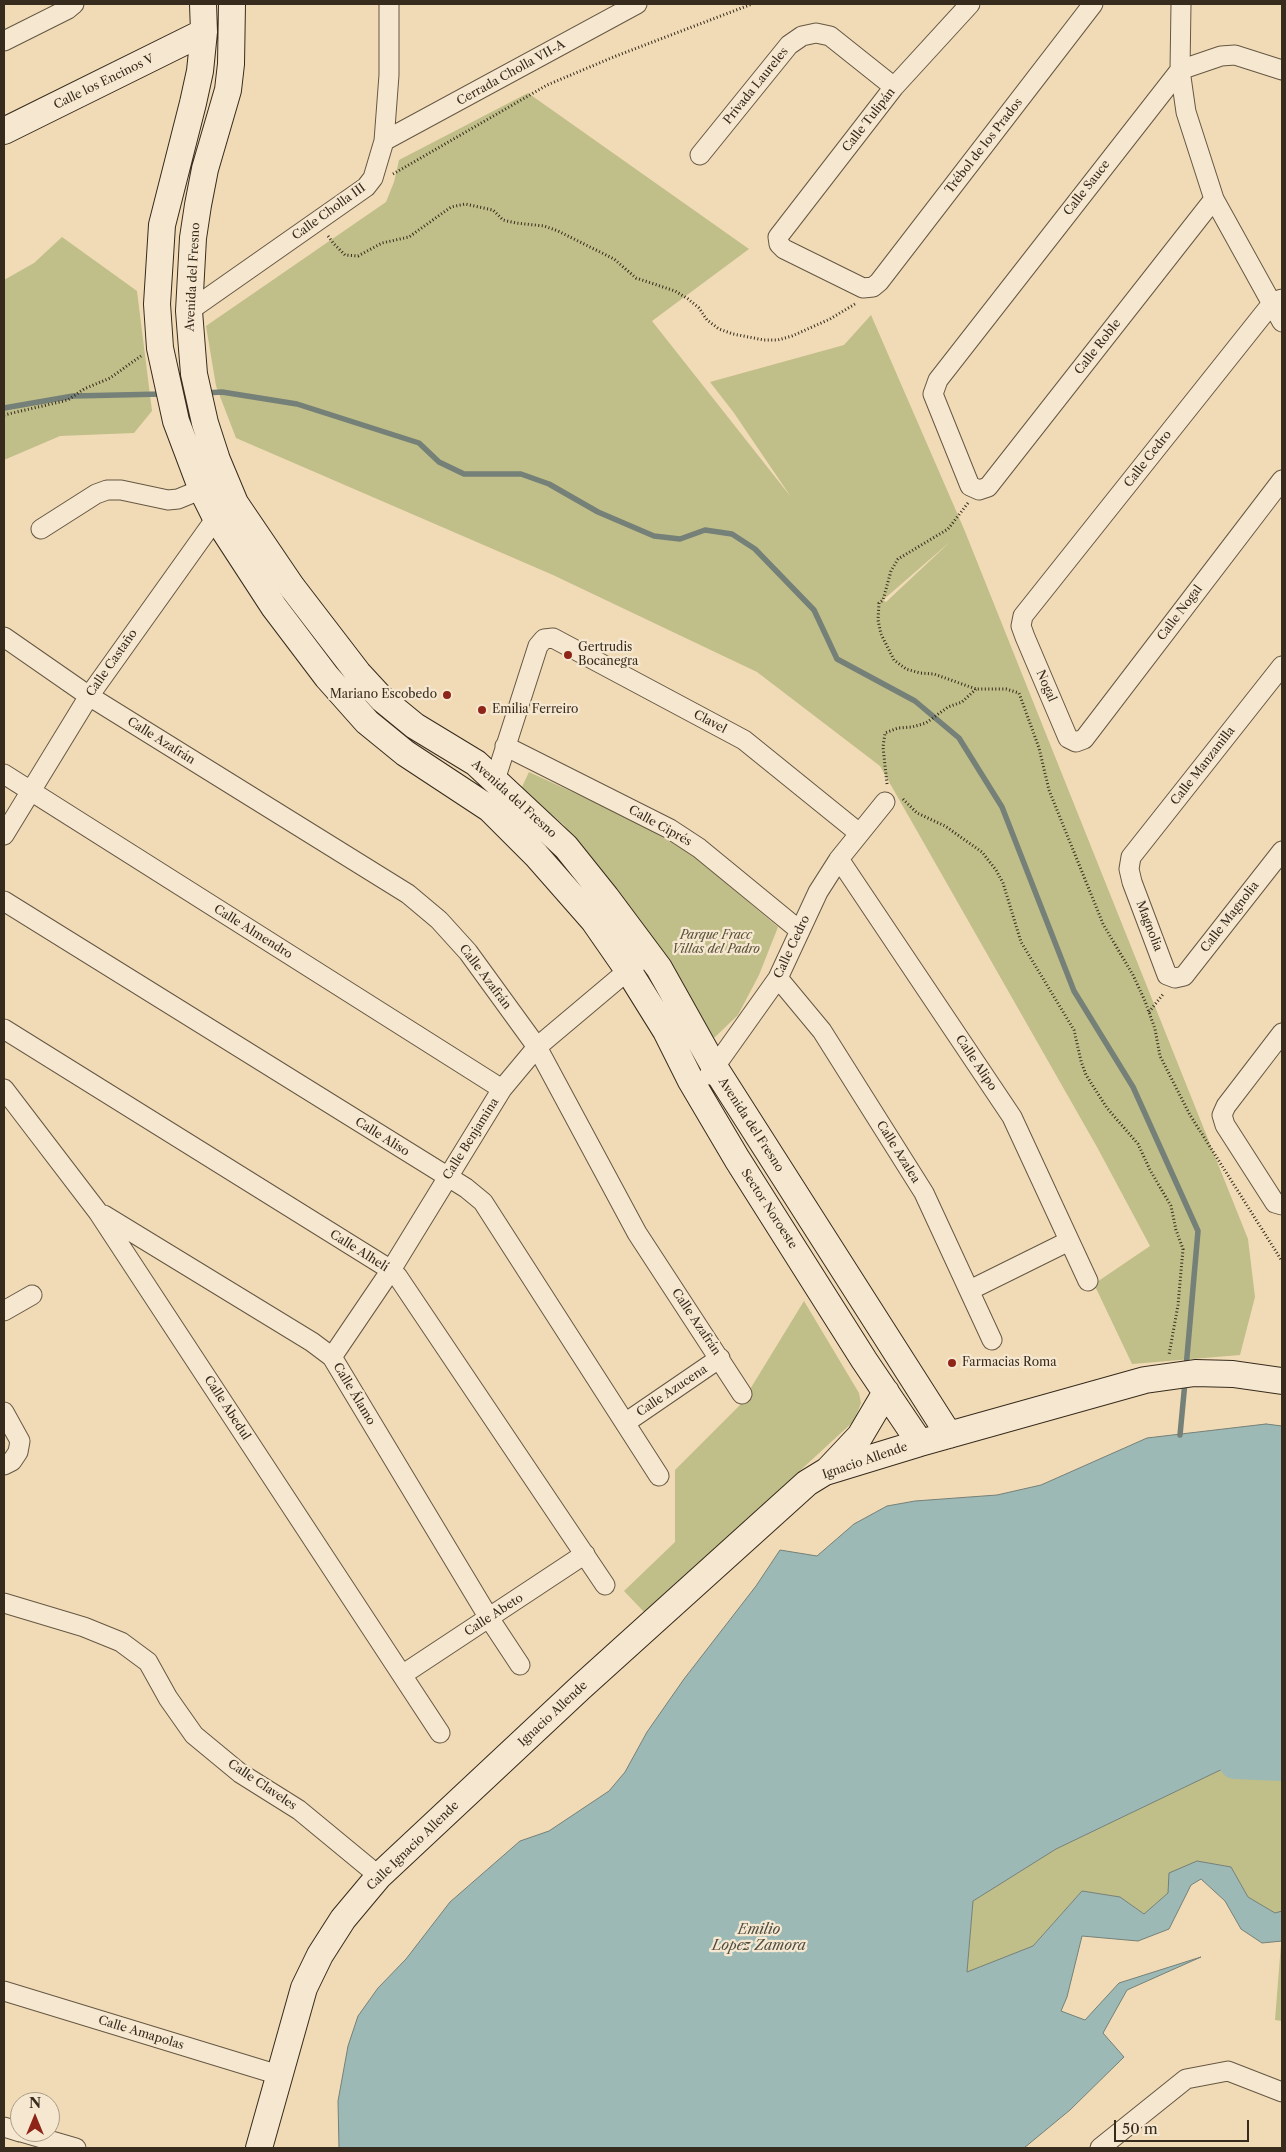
<!DOCTYPE html>
<meta charset="utf-8">
<style>
body{margin:0}
#map{position:relative;width:1286px;height:2152px;overflow:hidden;background:#f1dbb6;font-family:"Libre Caslon Text",serif}
canvas{display:block}
.frame{position:absolute;inset:0;border:5px solid #372b1d;pointer-events:none}
.north{position:absolute;left:10px;top:2092px;width:50px;height:50px;box-sizing:border-box;background:#f6e8d0;border:1px solid #aa9c88;border-radius:50%;rotate:0deg;font-size:14px;font-weight:700;line-height:20px;text-align:center;color:#372b1d}
.north::after{content:'';display:block;margin:auto;width:18px;height:22px;background:#8f2418;clip-path:polygon(50% 0,100% 100%,50% 72%,0 100%)}
.scale{position:absolute;left:1114px;top:2120px;width:135px;height:22px;box-sizing:border-box;border:2px solid #372b1d;border-top:0;padding-left:6px;font-size:15px;line-height:18px;white-space:nowrap;color:#372b1d;-webkit-text-stroke:4px #f6e8d0;paint-order:stroke}
</style>
<div id="map">
<canvas width="1286" height="2152"></canvas>
<div class="frame"></div>
<div class="north">N</div>
<div class="scale">50 m</div>
</div>
<script>
const ctx = document.querySelector('canvas').getContext('2d');
ctx.lineJoin = 'round';
function paint(path, color) { ctx.fillStyle = color; ctx.fill(path, 'evenodd'); }
const poly = rows => new Path2D(rows.map(r => 'M' + r).join(''));
function stroke(path, color, width, dash) { ctx.strokeStyle = color; ctx.lineWidth = width; ctx.lineCap = dash ? 'butt' : 'round'; ctx.setLineDash(dash || []); ctx.stroke(path); }
function label(font, color, halo, rows, align = 'center') {
  ctx.font = font + ' "Libre Caslon Text",serif'; ctx.lineWidth = 4.5; ctx.setLineDash([]); ctx.textBaseline = 'middle'; ctx.strokeStyle = halo; ctx.fillStyle = color; for (const [text, x, y, turn = 0] of rows) {
    ctx.save(); ctx.translate(x, y); ctx.rotate((+turn || 0) * Math.PI / 180); ctx.textAlign = isNaN(turn) ? turn : align; if (halo) ctx.strokeText(text, 0, 0); ctx.fillText(text, 0, 0); ctx.restore();
  }
}
paint(poly([
 [528,93,749,249,652,321,791,497,734,413,710,382,844,345,871,315,964,529,1248,1239,1255,1297,1240,1355,1132,1364,1094,1284,1150,1246,1097,1147,880,766,757,672,553,575,236,438,216,386,206,326,386,202,394,182,399,160],
 [951,541,886,602,883,600],
 [62,237,137,291,152,411,134,433,60,436,4,460,4,280,34,263],
 [529,772,629,818,690,853,778,927,759,975,738,1015,714,1038,690,999,564,825,521,789],
 [804,1301,859,1393,861,1403,854,1421,645,1613,624,1591,675,1542,675,1470,741,1404],
 [1282,1750,1282,1911,1275,1913,1248,1897,1231,1867,1197,1861,1168,1893,1144,1914,1120,1897,1082,1891,1033,1946,967,1973,973,1901,1056,1849,1235,1763],
 [1281,1944,1282,1944,1282,2021,1275,2020]
]), '#c0be89');
const water = poly([
 [1266,1424,1282,1426,1282,1750,1235,1763,1056,1849,973,1901,967,1972,1033,1946,1082,1891,1120,1897,1144,1914,1168,1893,1169,1873,1197,1861,1231,1867,1248,1897,1275,1913,1282,1911,1282,1941,1262,1943,1241,1929,1225,1901,1201,1879,1191,1885,1169,1929,1138,1941,1082,1936,1067,1997,1061,2011,1085,2020,1119,1983,1201,1957,1127,1990,1103,2033,1124,2057,1070,2110,1024,2148,339,2148,338,2101,348,2046,358,2016,378,1988,406,1959,450,1902,520,1841,549,1831,609,1791,625,1772,647,1732,684,1679,756,1586,780,1550,817,1556,854,1524,887,1506,915,1501,997,1495,1041,1485,1147,1438,1266,1424]
]);
paint(water, '#9cb9b5');
stroke(water, '#748078', 1);
stroke(poly([
 [205,393,222,392,297,404,419,443,439,462,464,474,521,474,549,484,598,512,654,536,680,539,705,530,732,534,755,549,814,610,837,659,915,701,959,738,1002,807,1074,991,1133,1087,1198,1231,1186,1368],
 [4,408,73,396,163,394],
 [1180,1435,1185,1382]
]), '#748078', 5.5);
stroke(poly([
 [1235,1763,1282,1765]
]), '#9cb9b5', 32);
const street = poly([
 [970,4,894,87,778,237,779,244,784,249,863,288,873,287,879,282,1093,4],
 [1181,4,1180,70,1186,112,1214,199,1282,322],
 [4,41,68,9,74,4],
 [384,141,637,4],
 [700,155,789,45,802,36,816,33,830,36,894,87],
 [1214,199,988,487,979,490,970,486,933,394,938,380,1180,70,1221,56,1235,55,1282,70],
 [1282,299,1273,302,1023,616,1021,626,1025,637,1068,738,1076,742,1084,739,1282,480],
 [189,311,366,187,373,178,384,141,389,75,389,4],
 [41,529,96,494,107,490,121,490,168,500,178,499,212,485],
 [4,637,89,696,408,894,439,920,468,952,537,1047,637,1233,742,1394],
 [1282,666,1131,857,1129,869,1132,882,1167,975,1175,978,1184,976,1282,851],
 [505,746,670,829,699,848,799,930],
 [4,774,502,1089],
 [495,780,538,646,544,639,553,638,744,740,859,833],
 [4,835,89,696,216,518,224,511],
 [839,859,1012,1117,1088,1281],
 [4,901,466,1188,483,1202,659,1476],
 [778,978,822,1031,924,1193,992,1340],
 [4,1029,391,1270,398,1277,605,1585],
 [1282,1033,1226,1106,1222,1115,1225,1125,1275,1203,1282,1205],
 [709,1075,778,978,818,892,839,859,885,802],
 [4,1089,98,1212,440,1733],
 [104,1215,312,1342,332,1357,489,1618,520,1665],
 [970,1290,1069,1241],
 [4,1311,32,1295],
 [332,1357,391,1270,502,1089,537,1047,638,962],
 [4,1412,20,1441,18,1452,12,1461,4,1465],
 [625,1423,720,1358],
 [4,1603,84,1627,121,1642,148,1662,168,1698,194,1735,240,1773,299,1810,379,1876],
 [402,1675,585,1554],
 [4,1991,279,2075],
 [4,2127,20,2132],
 [21,2132,76,2148],
 [1100,2148,1186,2079,1228,2071,1282,2092]
]);
const secondary = poly([
 [203,4,204,32,200,71,193,103,162,225,157,304,160,348,176,421,202,490,216,518,274,607,327,677,367,722,405,753,490,809,536,855,594,921,628,970,666,1031,691,1081,737,1159,864,1360,920,1443],
 [232,4,231,64,228,90,205,169,198,205,193,238,189,311,194,374,205,423,217,460,235,503,292,587,358,673,382,699,415,726,476,763,566,847,606,897,659,968,715,1068,949,1435],
 [4,131,204,32],
 [827,1471,860,1436,886,1392],
 [259,2148,304,1988,320,1955,343,1919,379,1876,580,1688,807,1483,825,1472,920,1443,1145,1380,1195,1373,1233,1374,1282,1381]
]);
stroke(street, '#665743', 21);
stroke(secondary, '#372b1d', 28);
stroke(poly([
 [393,174,547,85,616,56,752,4],
 [328,236,334,244,345,255,358,256,382,243,409,237,451,207,465,204,493,210,503,220,516,223,544,226,558,231,614,259,636,278,675,291,688,299,699,308,707,320,719,329,733,334,764,340,778,340,792,336,830,319,855,304],
 [4,415,68,400,84,389,110,378,141,356],
 [968,503,948,529,898,559,891,571,883,600,879,603,878,620,881,634,894,660,906,669,920,673,934,674,976,689,1006,689,1019,693,1039,748,1049,790,1103,924,1133,975,1145,1001,1155,1029,1160,1056,1190,1115,1282,1261],
 [887,784,883,747,885,733,898,728,912,727,926,723,948,707,962,702,976,689],
 [903,799,917,813,945,826,982,852,996,870,1003,883,1021,942,1074,1030,1081,1061,1086,1075,1107,1108,1138,1144,1150,1170,1171,1206,1176,1230,1183,1249,1178,1305,1169,1355],
 [1149,1012,1164,993]
]), '#372b1d', 3, [1, 2.5]);
stroke(street, '#f6e8d0', 19);
stroke(secondary, '#f6e8d0', 26);
for (const [x, y, r, color] of [
 [568,655,5,"#8f2418"],
 [447,695,5,"#8f2418"],
 [482,710,5,"#8f2418"],
 [952,1363,5,"#8f2418"]
]) { const dot = new Path2D(); dot.arc(x, y, r, 0, 2 * Math.PI); ctx.fillStyle = color; ctx.fill(dot); stroke(dot, '#f6e8d0', 2); }
label('12px', '#372b1d', '#f6e8d0', [
 ["Cerrada Cholla VII-A",511,73,-29],
 ["Calle los Encinos V",104,82,-26],
 ["Privada Laureles",756,86,-51],
 ["Calle Tulipán",869,120,-52],
 ["Trébol de los Prados",984,146,-52],
 ["Calle Sauce",1087,188,-52],
 ["Calle Cholla III",329,212,-36],
 ["Avenida del Fresno",193,277,-87],
 ["Calle Roble",1098,347,-52],
 ["Calle Cedro",1148,459,-52],
 ["Calle Nogal",1180,613,-53],
 ["Calle Castaño",112,663,-55],
 ["Nogal",1046,686,67],
 ["Clavel",710,722,28],
 ["Calle Azafrán",161,741,32],
 ["Calle Manzanilla",1203,766,-52],
 ["Avenida del Fresno",514,799,42],
 ["Calle Ciprés",660,826,29],
 ["Calle Magnolia",1230,917,-52],
 ["Magnolia",1149,926,69],
 ["Calle Almendro",253,932,32],
 ["Calle Cedro",792,947,-65],
 ["Calle Azafrán",485,977,53],
 ["Calle Alipo",976,1063,56],
 ["Avenida del Fresno",751,1125,57],
 ["Calle Aliso",382,1137,32],
 ["Calle Benjamina",471,1139,-58],
 ["Calle Azalea",898,1152,58],
 ["Sector Noroeste",769,1209,57],
 ["Calle Alhelí",359,1251,32],
 ["Calle Azafrán",696,1322,56],
 ["Calle Azucena",672,1391,-34],
 ["Calle Álamo",354,1394,59],
 ["Calle Abedul",227,1408,57],
 ["Ignacio Allende",865,1461,-19],
 ["Calle Abeto",494,1615,-33],
 ["Ignacio Allende",553,1714,-43],
 ["Calle Claveles",262,1785,34],
 ["Calle Ignacio Allende",413,1846,-44],
 ["Calle Amapolas",141,2033,17]
]);
label('12px', '#372b1d', '#f6e8d0', [
 ["Gertrudis",578,648],
 ["Bocanegra",578,662],
 ["Mariano Escobedo",437,695,"right"],
 ["Emilia Ferreiro",492,710],
 ["Farmacias Roma",962,1363]
], 'left');
label('italic 12px', '#595038', '#f6e8d0', [
 ["Parque Fracc",716,936],
 ["Villas del Padro",716,950]
]);
label('italic 14px', '#504e43', '#f6e8d0', [
 ["Emilio",759,1930],
 ["Lopez Zamora",759,1946]
]);
</script>
